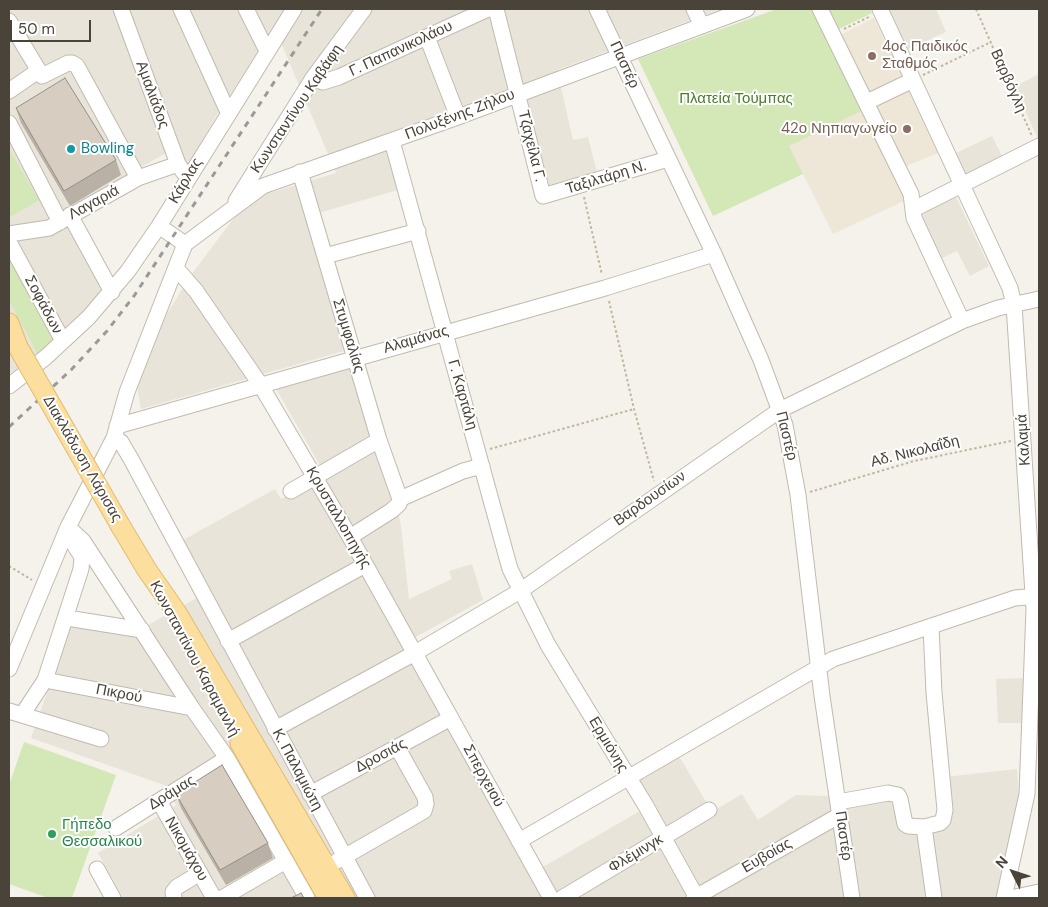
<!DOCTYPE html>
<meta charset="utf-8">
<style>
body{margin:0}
#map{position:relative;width:1048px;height:907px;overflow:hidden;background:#f5f2eb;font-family:"DM Sans",sans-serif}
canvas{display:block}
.frame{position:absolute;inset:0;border:10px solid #4a4339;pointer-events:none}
.north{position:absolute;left:988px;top:847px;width:50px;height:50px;-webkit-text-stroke:4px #fff;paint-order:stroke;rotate:311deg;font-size:14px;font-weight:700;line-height:20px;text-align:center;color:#4a4339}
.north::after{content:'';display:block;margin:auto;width:18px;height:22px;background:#4a4339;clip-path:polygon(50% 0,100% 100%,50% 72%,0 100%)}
.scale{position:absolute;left:10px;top:20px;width:81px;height:22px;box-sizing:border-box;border:2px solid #4a4339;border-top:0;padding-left:6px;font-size:15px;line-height:18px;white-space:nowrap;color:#4a4339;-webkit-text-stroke:4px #fff;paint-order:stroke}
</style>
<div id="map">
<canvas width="1048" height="907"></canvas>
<div class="frame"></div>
<div class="north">N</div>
<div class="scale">50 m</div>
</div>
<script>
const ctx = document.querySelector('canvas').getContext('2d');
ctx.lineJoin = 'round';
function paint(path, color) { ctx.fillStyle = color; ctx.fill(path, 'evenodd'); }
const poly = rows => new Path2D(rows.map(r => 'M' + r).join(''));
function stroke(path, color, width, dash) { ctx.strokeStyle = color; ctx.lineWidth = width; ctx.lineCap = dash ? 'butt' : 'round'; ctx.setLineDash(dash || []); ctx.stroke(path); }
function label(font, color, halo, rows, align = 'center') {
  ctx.font = font + ' "DM Sans",sans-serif'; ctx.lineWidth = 4; ctx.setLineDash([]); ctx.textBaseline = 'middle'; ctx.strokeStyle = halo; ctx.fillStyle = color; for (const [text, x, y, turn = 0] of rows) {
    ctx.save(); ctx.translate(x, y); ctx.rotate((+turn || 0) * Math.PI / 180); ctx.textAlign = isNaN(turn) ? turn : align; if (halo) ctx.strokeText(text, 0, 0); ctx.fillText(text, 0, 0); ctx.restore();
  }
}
paint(poly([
 [9,9,721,9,557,70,573,140,588,137,597,172,549,185,523,84,382,135,398,190,305,217,344,351,141,409,137,387,165,317,191,275,237,214,263,195,336,173,274,26,214,120,189,165,168,152,63,211,106,291,38,356,9,374],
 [888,9,936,9,946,32,906,50],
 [1039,74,1039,141,1014,87],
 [992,136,1004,160,965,178,954,154],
 [956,197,989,266,970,276,957,251,938,260,917,216],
 [349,366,370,433,396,498,401,526,409,599,452,579,449,571,472,564,483,600,403,644,531,874,652,804,639,780,679,756,712,812,742,794,758,820,796,795,830,796,832,811,895,800,901,832,950,825,945,777,1017,769,1019,803,996,898,123,898,98,853,176,805,164,785,31,738,72,622,134,633,211,590,183,540,275,489,281,499,325,474,276,389],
 [1026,678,1025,723,998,723,996,679]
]), '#e9e4da');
paint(poly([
 [874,18,903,78,870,93,840,35],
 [908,89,938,153,904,167,876,105],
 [864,110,906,200,833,234,789,146]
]), '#eee6d6');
paint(poly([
 [777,9,813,9,864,110,789,146,803,174,713,216,638,59],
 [826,9,870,9,872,13,837,30],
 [9,149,39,200,9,218],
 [9,249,57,340,38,355,9,300],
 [24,742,116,775,72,898,48,898,9,884,9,785]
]), '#d3e8b6');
const minor = poly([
 [121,9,178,164,184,173],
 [181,9,228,112],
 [246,9,267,51],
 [496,9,543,196,668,159],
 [597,9,714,254,761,360,785,425,798,495,822,696,852,898],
 [694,9,702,26],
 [820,9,911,194,914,218,962,321],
 [880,9,1010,288,1014,305,1034,609,1027,794,1004,898],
 [9,21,42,76,68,63,72,63,77,66,138,178],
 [427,37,458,117],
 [313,78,323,82,339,77,488,9],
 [9,91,38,71],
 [867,102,913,80],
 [9,123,60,222],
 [392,141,510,569,548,645,646,806,697,898],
 [300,172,379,440,400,499],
 [236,201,313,78,364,9],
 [914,209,1039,146],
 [70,215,112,292],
 [9,234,49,228,138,178,178,164],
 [9,242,63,341],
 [185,244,263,186,458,117,747,9],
 [325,256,418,231],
 [176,268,196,291,260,384,350,537,551,898],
 [9,386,46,357,89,317,128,271,159,226,294,9],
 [117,426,605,288,714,254],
 [114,438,121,442,131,459,367,898],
 [291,491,379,440],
 [400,499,463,471,482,466],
 [68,527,83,541,192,708,227,758,307,898],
 [350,537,391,511,399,504,400,499],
 [67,618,142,630],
 [228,641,365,565],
 [9,669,68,527,114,438,127,392,185,244,159,226],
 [45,680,192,708],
 [9,711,101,739],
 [22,715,45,680,81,569,82,557,71,540],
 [275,729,415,653,520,591,780,410,962,321,998,308,1039,299],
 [310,794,451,718],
 [159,801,214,898],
 [838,802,888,793,898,795,900,799,905,824,908,826,924,827,940,823,943,820,945,810,934,693,931,626],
 [924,827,934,898],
 [116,828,227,758],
 [519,841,833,659,1015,598,1039,596],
 [337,861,424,811,426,804,425,797,397,747],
 [97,869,113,898],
 [174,898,173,892,177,887,200,873],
 [222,898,286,861],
 [562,898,709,810],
 [694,898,840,815],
 [1010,898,1039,892]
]);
const major = poly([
 [9,323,18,347],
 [120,525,147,570,177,613,345,898],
 [240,743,328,898]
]);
stroke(minor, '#c1baae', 17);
stroke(major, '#e2bc6d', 21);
stroke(poly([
 [976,9,1032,136],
 [844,29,869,17],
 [923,75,991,42],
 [584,197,602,275],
 [609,301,634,409,654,481],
 [490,449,634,409],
 [810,492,914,461,1011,441],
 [9,566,32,580]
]), '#c2b59f', 2, [2.5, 2.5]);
stroke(minor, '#fff', 15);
stroke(major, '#fcdf9e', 19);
stroke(poly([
 [9,427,71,370,107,331,134,296,322,9]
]), '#999', 3, [6, 6]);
const majorBridge = poly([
 [18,347,120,525]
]);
stroke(majorBridge, '#e2bc6d', 21, []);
stroke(majorBridge, '#fcdf9e', 19);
paint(poly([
 [16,108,116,160,121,175,70,206,21,123],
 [176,794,268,843,273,858,226,885,181,808]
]), '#b9b1a6');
const building = poly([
 [65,78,116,160,64,191,16,108,65,78],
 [222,765,268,843,220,870,176,794,222,765],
 [301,893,304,898,291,898,301,893]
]);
paint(building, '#d7cec1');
stroke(building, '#969087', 1);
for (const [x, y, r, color] of [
 [872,56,5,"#8d6e63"],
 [907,129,5,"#8d6e63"],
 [71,149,5,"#0f9aa8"],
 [52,834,5,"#2e9e5b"]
]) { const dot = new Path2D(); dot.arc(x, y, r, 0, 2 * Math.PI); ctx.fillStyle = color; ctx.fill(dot); stroke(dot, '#fff', 2); }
label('15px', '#785e54', '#fff', [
 ["4ος Παιδικός",882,47],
 ["Σταθμός",882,64],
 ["42ο Νηπιαγωγείο",897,129,"right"]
], 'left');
label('15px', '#4a4339', '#fff', [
 ["Γ. Παπανικολάου",401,49,-25],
 ["Παστέρ",624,65,65],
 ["Βαρβόγλη",1008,81,66],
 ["Αμαλιάδος",152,95,70],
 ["Κωνσταντίνου Καβάφη",297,109,-56],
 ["Πολυξένης Ζήλου",460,115,-21],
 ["Τζαχείλα Γ.",531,146,76],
 ["Ταξιλτάρη Ν.",606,178,-17],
 ["Κάρλας",186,181,-59],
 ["Λαγαριά",94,203,-29],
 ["Σοφάδων",43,305,62],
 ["Στυμφαλίας",348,336,73],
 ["Αλαμάνας",416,340,-16],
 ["Γ. Καρτάλη",462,395,74],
 ["Παστέρ",786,436,76],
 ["Καλαμά",1024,440,-94],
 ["Αδ. Νικολαΐδη",915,452,-14],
 ["Διακλάδωση Λάρισας",82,459,60],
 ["Βαρδουσίων",650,499,-35],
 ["Κρυσταλλοπηγής",338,518,60],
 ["Κωνσταντίνου Καραμανλή",194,659,62],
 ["Πικρού",119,694,11],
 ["Ερμιόνης",608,745,59],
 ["Δροσιάς",381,756,-28],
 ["Κ. Παλαμιώτη",297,770,62],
 ["Σπερχειού",483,776,61],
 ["Δράμας",172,793,-32],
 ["Παστέρ",843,836,82],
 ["Νικομάχου",186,849,60],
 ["Φλέμινγκ",636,854,-31],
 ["Ευβοίας",767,856,-30]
]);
label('15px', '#4c7b2c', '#fff', [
 ["Πλατεία Τούμπας",736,99]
]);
label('15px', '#0d838f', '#fff', [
 ["Bowling",81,149]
], 'left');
label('15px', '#27864d', '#fff', [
 ["Γήπεδο",62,825],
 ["Θεσσαλικού",62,842]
], 'left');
</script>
